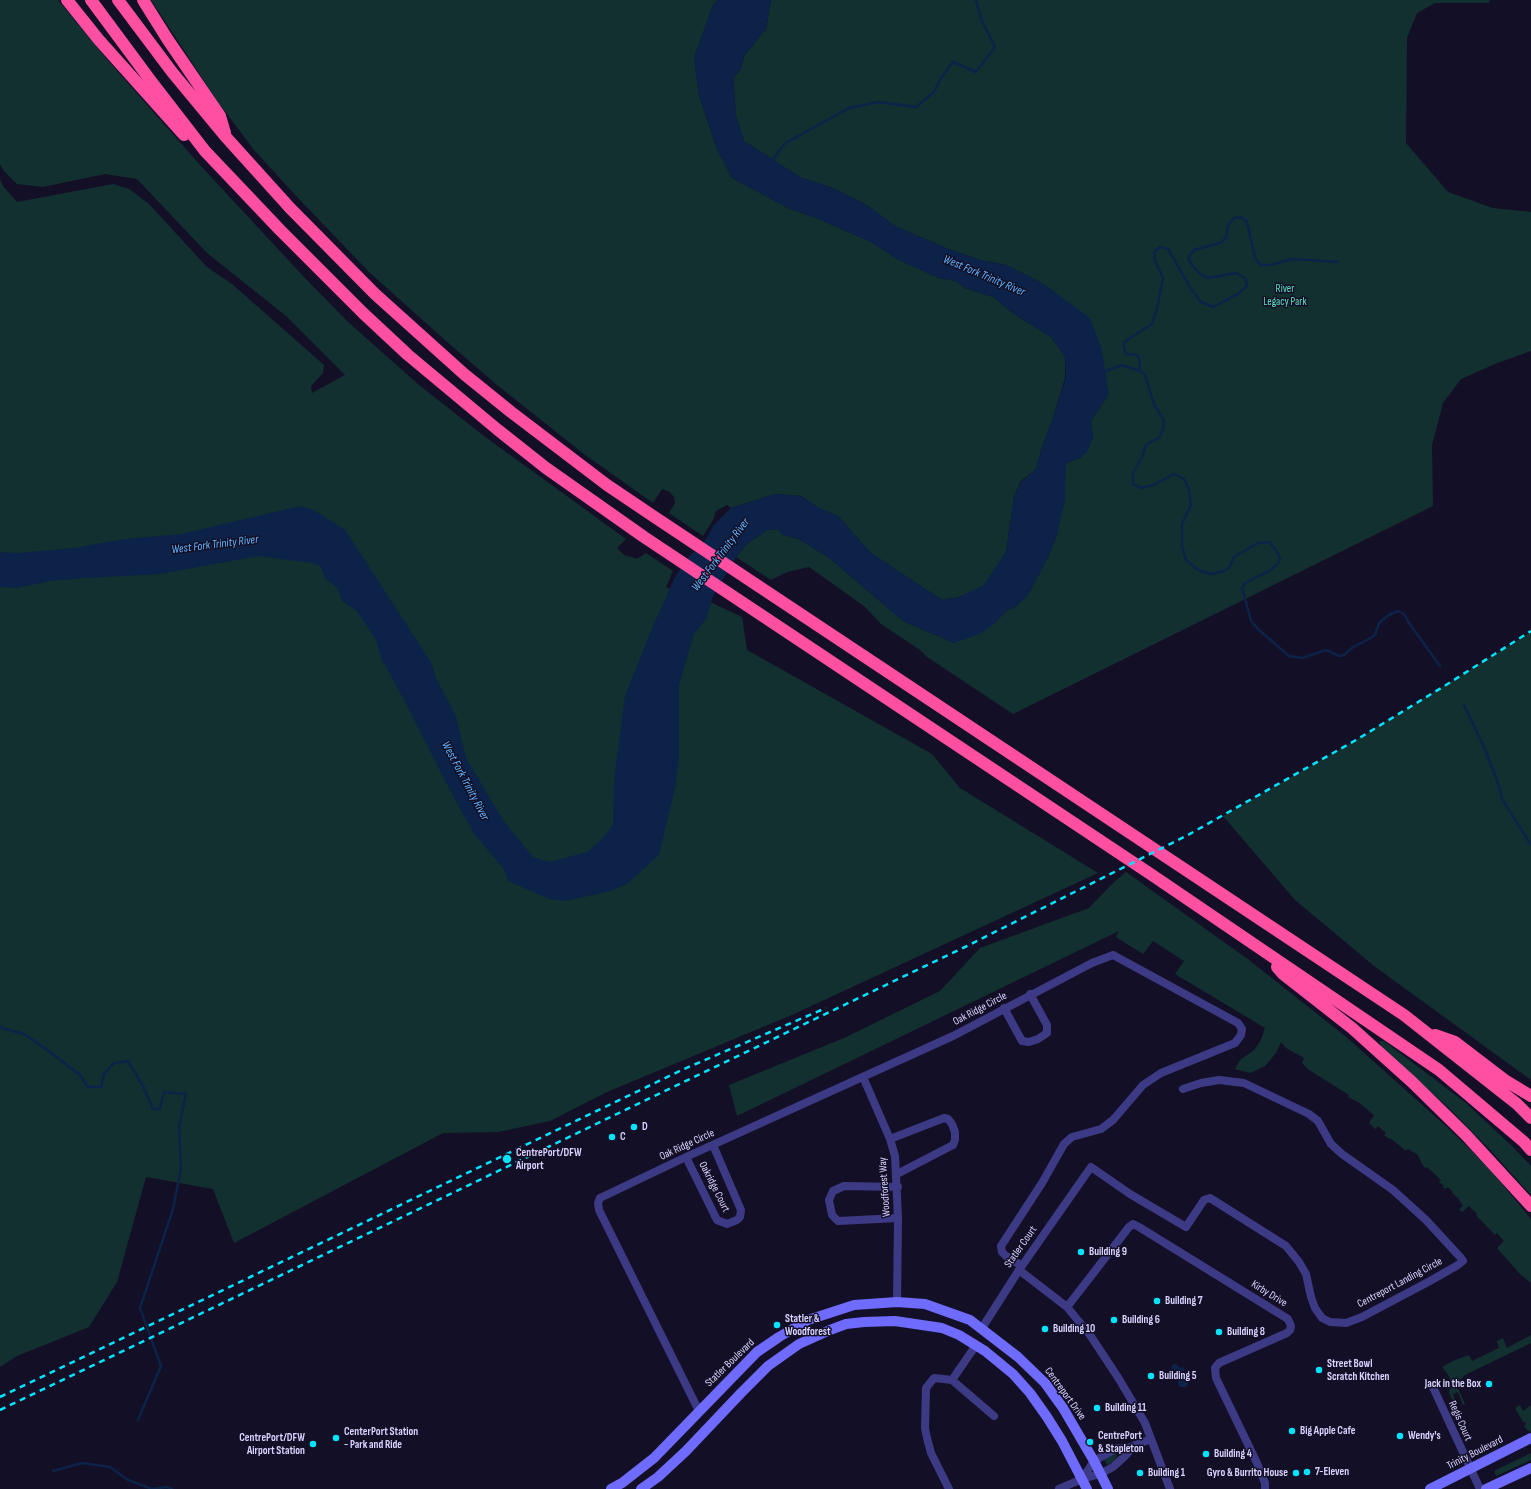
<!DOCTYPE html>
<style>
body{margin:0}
canvas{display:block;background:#130f26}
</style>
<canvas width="1531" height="1489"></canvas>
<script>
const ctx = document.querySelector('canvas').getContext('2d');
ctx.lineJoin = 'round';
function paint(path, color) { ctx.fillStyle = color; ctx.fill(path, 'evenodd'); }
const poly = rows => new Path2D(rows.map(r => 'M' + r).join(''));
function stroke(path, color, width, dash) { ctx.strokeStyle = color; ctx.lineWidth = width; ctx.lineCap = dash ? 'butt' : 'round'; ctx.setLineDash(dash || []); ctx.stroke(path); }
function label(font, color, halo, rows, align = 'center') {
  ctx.font = font + ' "Sofia Sans Condensed",sans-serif'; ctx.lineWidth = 3; ctx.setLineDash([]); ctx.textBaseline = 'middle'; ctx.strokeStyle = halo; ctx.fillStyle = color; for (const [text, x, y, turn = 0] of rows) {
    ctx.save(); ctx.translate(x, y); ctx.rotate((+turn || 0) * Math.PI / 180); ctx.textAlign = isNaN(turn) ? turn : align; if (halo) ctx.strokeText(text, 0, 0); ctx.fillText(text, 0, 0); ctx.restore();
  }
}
paint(poly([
 [0,0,58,0,105,57,200,165,303,276,348,322,419,385,484,436,626,539,617,548,624,555,637,559,646,553,673,571,666,587,676,592,691,593,742,617,747,650,932,754,960,788,1098,873,794,1014,607,1092,550,1121,498,1132,443,1133,234,1243,213,1189,146,1177,117,1282,89,1327,17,1356,0,1367,0,179,3,186,17,202,113,184,129,189,148,203,207,267,232,284,324,365,323,373,311,386,312,393,345,375,286,316,207,253,137,179,105,174,43,187,17,184,3,170,0,164],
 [151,0,718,0,713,5,694,58,699,96,717,149,732,178,788,208,816,218,871,242,899,260,939,278,956,281,965,288,993,297,1014,314,1051,337,1065,357,1065,378,1053,418,1042,447,1036,469,1021,481,1014,497,1006,552,995,570,983,586,959,597,942,600,871,553,838,516,819,508,801,496,775,494,731,508,727,505,716,511,713,520,703,536,669,513,675,503,674,497,670,492,662,489,653,503,584,454,497,385,446,341,369,272,298,198,254,150,218,102],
 [771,0,1490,0,1488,3,1435,3,1417,13,1407,38,1406,143,1448,192,1493,208,1531,212,1531,351,1495,364,1461,379,1443,403,1432,445,1433,506,1013,714,927,657,920,650,881,624,864,606,809,567,787,572,771,580,736,557,747,544,767,530,778,529,783,535,799,539,828,557,903,621,954,643,995,623,1006,611,1015,607,1028,595,1049,555,1057,535,1066,465,1069,462,1080,458,1093,438,1091,421,1109,394,1052,290,1036,280,1006,265,980,260,946,248,895,226,868,206,833,188,800,177,744,141,736,115,733,78,741,69,744,56,766,29],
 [1531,632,1531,1080,1374,966,1295,900,1223,816,1356,740],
 [1126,872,1249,960,1345,1036,1447,1127,1488,1167,1531,1219,1531,1283,1519,1273,1497,1248,1504,1241,1503,1240,1497,1233,1495,1235,1476,1215,1477,1214,1469,1206,1462,1212,1459,1209,1463,1206,1458,1198,1452,1193,1453,1192,1448,1187,1445,1189,1443,1187,1444,1186,1439,1182,1441,1180,1427,1167,1425,1168,1422,1164,1418,1155,1408,1149,1406,1151,1390,1138,1389,1139,1384,1135,1386,1133,1378,1126,1375,1129,1369,1123,1374,1115,1358,1102,1348,1097,1349,1095,1309,1070,1302,1063,1304,1058,1286,1048,1281,1042,1276,1053,1265,1066,1250,1073,1235,1069,1240,1060,1254,1050,1261,1040,1265,1028,1175,974,1184,961,1153,941,1143,954,1116,937,1119,931,737,1116,729,1085,844,1038,940,991,980,948,1089,908,1113,883],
 [1379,1041,1384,1041,1466,1103,1514,1148,1531,1166,1531,1195,1493,1153,1450,1109,1382,1048],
 [1531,1335,1531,1343,1465,1375,1458,1382,1458,1388,1465,1404,1463,1405,1458,1392,1453,1394,1458,1410,1457,1410,1449,1393,1451,1383,1449,1376,1442,1367,1453,1361,1469,1355,1472,1361,1499,1348,1497,1341,1503,1338,1507,1348],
 [1520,1405,1523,1411,1531,1405,1531,1432,1527,1430,1524,1426,1526,1424,1525,1422,1523,1422,1515,1408],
 [1115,1453,1117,1456,1114,1461,1107,1465,1104,1459],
 [1531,1453,1531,1460,1496,1476,1494,1471]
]), '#12302f');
paint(poly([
 [718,0,771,0,766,29,744,56,741,69,733,78,736,115,744,141,800,177,833,188,868,206,895,226,946,248,980,260,1006,265,1036,280,1052,290,1090,318,1101,347,1109,394,1091,421,1093,438,1087,452,1080,458,1069,462,1066,465,1065,500,1057,535,1049,555,1028,595,1015,607,1006,611,995,623,980,634,954,643,903,621,828,557,799,539,783,535,778,529,767,530,747,544,736,557,712,598,707,618,694,634,679,685,679,756,676,784,659,855,627,884,611,891,565,901,550,899,508,881,503,868,474,834,453,796,404,700,381,658,376,640,357,611,342,601,338,589,325,578,321,567,313,563,258,556,160,574,85,578,51,581,16,588,0,587,0,552,18,553,73,548,125,539,181,534,300,506,314,510,345,530,431,662,436,678,456,716,466,758,503,820,533,857,550,862,587,852,604,837,613,824,614,779,625,696,653,626,675,577,687,559,706,539,713,526,731,508,775,494,801,496,819,508,838,516,871,553,942,600,959,597,983,586,1006,552,1014,497,1021,482,1036,469,1042,447,1053,418,1066,377,1065,357,1051,337,1014,314,993,297,965,288,956,281,939,278,899,260,871,242,816,218,788,208,732,178,717,149,699,96,694,58,713,5],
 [1173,1364,1176,1364,1180,1368,1183,1367,1184,1368,1185,1370,1183,1374,1187,1378,1189,1382,1186,1387,1180,1387,1178,1384,1178,1374,1171,1368]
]), '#0c2248');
stroke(poly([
 [772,161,784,144,849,108,878,102,916,107,934,92,941,78,953,62,976,72,995,47,981,19,976,0],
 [1140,371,1139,358,1137,355,1126,354,1124,348,1124,342,1152,324,1157,309,1163,278,1155,261,1154,252,1160,247,1168,249,1190,287,1201,302,1213,307,1238,294,1247,286,1246,279,1236,273,1208,278,1200,274,1193,266,1188,258,1194,250,1220,243,1226,238,1228,225,1234,218,1241,217,1247,222,1255,258,1260,265,1271,265,1292,259,1338,262],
 [1103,372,1122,365,1140,371,1145,375,1154,404,1163,419,1164,425,1160,437,1146,445,1142,457,1133,473,1133,484,1141,488,1154,485,1174,474,1184,479,1189,489,1191,505,1182,524,1182,546,1186,560,1198,570,1211,574,1221,572,1229,568,1234,557,1258,543,1269,542,1275,549,1280,558,1278,563,1271,570,1245,583,1242,588,1251,621,1259,630,1289,656,1302,658,1326,650,1339,656,1344,655,1353,647,1369,639,1375,635,1379,623,1389,615,1398,611,1404,614,1409,623,1440,666],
 [1464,705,1485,749,1498,783,1502,799,1531,845],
 [0,1026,2,1028,24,1034,50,1052,80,1075,88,1087,101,1087,104,1074,114,1063,128,1061,143,1086,153,1109,160,1109,164,1092,186,1094,179,1127,181,1168,173,1209,140,1308,161,1366,138,1420],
 [53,1471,82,1463,110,1467,128,1480,152,1489],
 [153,1489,167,1487,172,1489]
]), '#0c2248', 2.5);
stroke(poly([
 [1004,1008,1022,1041,1029,1042,1038,1039,1047,1033,1047,1025,1030,994],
 [863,1077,890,1139,895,1156,898,1218,897,1302],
 [890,1139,944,1118,948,1119,952,1124,955,1132,955,1140,953,1145,897,1174],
 [686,1157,717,1220,727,1224,737,1220,740,1217,741,1210,713,1145],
 [898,1187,844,1186,833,1191,829,1200,832,1215,838,1221,898,1218],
 [1019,1270,1067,1307,1129,1227,1133,1224,1139,1227,1288,1319,1291,1326,1290,1330,1287,1333,1219,1363,1215,1368,1216,1378,1256,1461,1265,1483,1265,1489],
 [1067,1307,1090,1335,1119,1379,1145,1423,1170,1489],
 [982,1328,1019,1270,1091,1167,1130,1194,1186,1227,1204,1200,1210,1198,1286,1246,1299,1262,1306,1274,1311,1297,1315,1308,1322,1318,1330,1322,1346,1323,1362,1317,1430,1281,1458,1265,1463,1261,1461,1258,1426,1220,1393,1190,1342,1154,1331,1144,1318,1121,1309,1114,1244,1083,1219,1080,1201,1083,1183,1089],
 [952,1380,994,1416],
 [952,1380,976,1345],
 [1432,1385,1480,1489],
 [699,1411,599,1210,598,1203,600,1198,686,1157,953,1036,1092,963,1113,955,1238,1023,1242,1029,1241,1035,1235,1043,1161,1073,1143,1085,1113,1120,1101,1129,1072,1137,1064,1144,1042,1183,1001,1246,1002,1252,1006,1256,1022,1266],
 [1082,1479,1094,1461,1117,1448,1128,1448,1151,1439],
 [949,1489,931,1453,927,1438,925,1428,926,1388,934,1378,952,1380],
 [1059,1489,1082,1479,1100,1474,1113,1467,1124,1457,1128,1453,1128,1448]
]), '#3d3a85', 8);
stroke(poly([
 [611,1489,622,1483,654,1458,757,1352,779,1337,808,1320,854,1305,897,1302,925,1304,970,1320,1018,1357,1045,1383,1063,1408,1094,1461,1108,1489],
 [641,1489,658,1477,686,1451,741,1393,768,1366,799,1344,830,1330,846,1324,864,1322,895,1321,942,1328,959,1335,985,1351,1013,1374,1030,1393,1047,1417,1062,1441,1087,1489],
 [1430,1489,1531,1438],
 [1486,1489,1531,1468]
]), '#6f6bff', 10);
stroke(poly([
 [67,0,99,40,184,135],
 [91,0,151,81,205,151,280,230,363,313,408,355,498,430,546,468,644,537,1152,875,1439,1070,1524,1142,1531,1150],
 [118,0,172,72,225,136,290,208,375,294,464,374,511,412,607,485,656,518,1404,1015,1517,1104,1531,1118],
 [143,0,168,40,220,116,225,133],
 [1277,967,1283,974,1352,1028,1412,1082,1466,1135,1531,1206],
 [1435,1035,1455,1042,1506,1081,1531,1096]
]), '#ff4fa3', 12);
stroke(poly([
 [0,1397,684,1069,826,1008],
 [0,1410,965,947,1188,835,1356,740,1446,685,1531,631]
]), '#00e5ff', 2.5, [6, 5]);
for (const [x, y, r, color] of [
 [634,1127,4,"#00e5ff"],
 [612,1137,4,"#00e5ff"],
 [507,1159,5,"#00e5ff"],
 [1081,1252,4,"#00e5ff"],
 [1157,1301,4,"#00e5ff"],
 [1114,1320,4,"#00e5ff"],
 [777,1325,4,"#00e5ff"],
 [1045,1329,4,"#00e5ff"],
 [1219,1332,4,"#00e5ff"],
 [1319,1370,4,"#00e5ff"],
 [1151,1376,4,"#00e5ff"],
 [1489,1384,4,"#00e5ff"],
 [1097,1408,4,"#00e5ff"],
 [1292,1431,4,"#00e5ff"],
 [1400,1436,4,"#00e5ff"],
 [336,1438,4,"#00e5ff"],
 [1090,1442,4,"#00e5ff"],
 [313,1444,4,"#00e5ff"],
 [1206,1454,4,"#00e5ff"],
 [1307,1472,4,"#00e5ff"],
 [1140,1473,4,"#00e5ff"],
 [1296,1473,4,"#00e5ff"]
]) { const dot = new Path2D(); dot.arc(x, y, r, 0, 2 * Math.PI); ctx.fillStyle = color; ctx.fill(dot); stroke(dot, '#130f26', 1.5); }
label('11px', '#5fe0c0', '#130f26', [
 ["River",1285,289],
 ["Legacy Park",1285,302]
]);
label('11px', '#d9d4ff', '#130f26', [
 ["Oak Ridge Circle",980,1009,-28],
 ["Oak Ridge Circle",687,1145,-25],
 ["Oakridge Court",714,1187,63],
 ["Woodforest Way",885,1187,-94],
 ["Statler Court",1021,1247,-55],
 ["Centreport Landing Circle",1400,1283,-28],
 ["Kirby Drive",1269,1294,32],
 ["Statler Boulevard",730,1363,-44],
 ["Centreport Drive",1065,1394,54],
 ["Regis Court",1460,1421,66],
 ["Trinity Boulevard",1475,1453,-27]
]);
label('bold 11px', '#d9d4ff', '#130f26', [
 ["D",642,1127],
 ["C",620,1137],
 ["CentrePort/DFW",516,1153],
 ["Airport",516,1166],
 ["Building 9",1089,1252],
 ["Building 7",1165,1301],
 ["Statler &",785,1319],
 ["Woodforest",785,1332],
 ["Building 6",1122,1320],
 ["Building 10",1053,1329],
 ["Building 8",1227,1332],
 ["Street Bowl",1327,1364],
 ["Scratch Kitchen",1327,1377],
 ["Building 5",1159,1376],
 ["Jack in the Box",1481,1384,"right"],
 ["Building 11",1105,1408],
 ["Big Apple Cafe",1300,1431],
 ["CenterPort Station",344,1432],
 ["- Park and Ride",344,1445],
 ["CentrePort",1098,1436],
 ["& Stapleton",1098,1449],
 ["Wendy's",1408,1436],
 ["CentrePort/DFW",305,1438,"right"],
 ["Airport Station",305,1451,"right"],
 ["Building 4",1214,1454],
 ["7-Eleven",1315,1472],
 ["Building 1",1148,1473],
 ["Gyro & Burrito House",1288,1473,"right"]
], 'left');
label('italic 12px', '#62b6ff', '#130f26', [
 ["West Fork Trinity River",984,276,23],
 ["West Fork Trinity River",215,545,-7],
 ["West Fork Trinity River",721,555,-53],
 ["West Fork Trinity River",465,781,62]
]);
</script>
